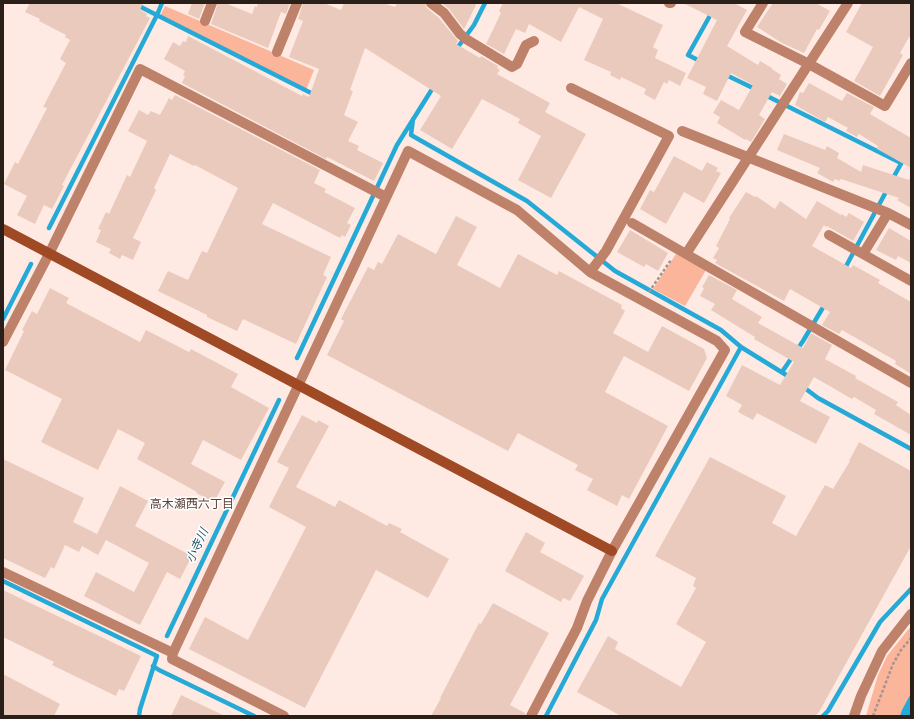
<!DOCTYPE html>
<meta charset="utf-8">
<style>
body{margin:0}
#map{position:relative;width:914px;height:719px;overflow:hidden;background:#feeae3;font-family:Jost,sans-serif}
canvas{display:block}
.frame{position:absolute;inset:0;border:4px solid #2b1f1a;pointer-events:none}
</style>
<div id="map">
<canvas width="914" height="719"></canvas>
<div class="frame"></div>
</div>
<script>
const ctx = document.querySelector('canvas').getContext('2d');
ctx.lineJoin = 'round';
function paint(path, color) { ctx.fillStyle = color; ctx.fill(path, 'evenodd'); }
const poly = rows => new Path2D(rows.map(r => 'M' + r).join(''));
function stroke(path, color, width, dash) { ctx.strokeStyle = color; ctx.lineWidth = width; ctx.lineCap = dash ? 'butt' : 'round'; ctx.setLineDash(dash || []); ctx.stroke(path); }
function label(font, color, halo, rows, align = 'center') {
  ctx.font = font + ' Jost,"Noto Sans JP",sans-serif'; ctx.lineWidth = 3; ctx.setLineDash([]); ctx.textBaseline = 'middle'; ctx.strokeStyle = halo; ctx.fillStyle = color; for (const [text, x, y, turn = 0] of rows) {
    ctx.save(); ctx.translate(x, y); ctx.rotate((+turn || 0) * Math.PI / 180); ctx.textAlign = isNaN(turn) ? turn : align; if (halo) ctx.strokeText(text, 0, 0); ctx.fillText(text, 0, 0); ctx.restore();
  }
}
paint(poly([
 [165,6,314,70,306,90,160,16],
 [676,254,706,270,685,306,653,289],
 [911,626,911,693,900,716,866,716,878,675,887,656]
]), '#fab59b');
paint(poly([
 [911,693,911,716,900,716,902,710]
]), '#25aad7');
stroke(poly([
 [133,3,315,95],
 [455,51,474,25,485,3],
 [702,62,688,55,717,3],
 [724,74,757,90],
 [765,95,901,163],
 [413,119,411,135,527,201,615,271,721,330,741,347,791,378],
 [892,180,902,162],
 [49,228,157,15,162,3],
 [844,270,888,188],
 [3,319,31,264],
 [297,358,397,145,434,86],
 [782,372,803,341,825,304],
 [802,386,818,398,911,449],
 [3,581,157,656,140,709,139,716],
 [167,636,279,400],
 [153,666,159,670,254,716],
 [546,716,596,620,602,599,741,347],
 [823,716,828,711,880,622,911,589]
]), '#25aad7', 4.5);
paint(poly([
 [30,3,143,3,140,10,147,14,146,16,150,18,62,185,64,186,52,209,44,205,35,224,17,215,27,196,4,184,15,162,18,164,47,108,43,107,66,63,60,59,70,40,65,37,66,35,39,21,40,19,25,12],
 [192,3,205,3,199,19,188,14],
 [218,3,225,3,252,14,255,6,257,7,258,3,290,3,286,14,281,12,268,48,211,24],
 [303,3,324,3,341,10,344,3,383,3,395,7,397,3,425,3,427,8,439,18,458,41,456,44,480,58,481,56,498,66,497,68,500,70,497,74,550,103,545,112,586,134,551,198,518,180,541,136,518,123,520,119,482,99,452,149,420,130,441,96,365,48,350,90,353,91,344,115,358,122,348,141,359,146,357,150,383,163,374,181,327,157,326,159,182,83,185,76,183,75,185,71,164,59,173,42,180,46,183,41,186,42,188,36,302,96,303,94,309,97,319,69,289,57,303,21,298,19],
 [442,3,477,3,464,29,449,9],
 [503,3,616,3,663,25,653,47,658,50,655,58,686,73,680,86,669,80,667,84,664,82,655,100,644,94,646,89,621,77,620,80,610,75,611,72,584,60,603,19,579,7,561,42,529,24,525,33,516,29,504,54,486,44,501,13,499,11],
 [683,3,734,3,747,10,727,46,758,65,760,61,772,68,772,69,781,75,779,79,787,84,780,96,772,92,759,115,765,119,751,142,746,139,745,140,717,123,720,117,713,113,721,100,739,110,753,85,731,73,717,101,703,94,706,87,687,78,717,20],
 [773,3,816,3,830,11,819,30,817,29,804,53,782,43,757,27],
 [862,3,911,3,911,34,900,53,903,55,880,96,854,81,873,47,846,32],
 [809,83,842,101,847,93,874,107,870,114,911,138,911,168,877,149,878,146,859,134,857,137,846,131,848,128,828,117,825,122,795,105,800,92,803,93],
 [175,95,320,170,314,183,326,189,324,192,355,208,347,223,351,225,345,237,342,235,340,238,273,203,262,224,331,257,323,275,327,277,296,344,243,319,237,331,207,317,207,315,158,291,168,271,188,280,202,251,207,253,238,188,195,165,194,166,170,154,154,188,156,190,133,238,141,242,133,260,122,255,120,259,109,253,111,249,96,242,101,230,98,229,106,212,109,214,127,175,130,177,147,141,128,131,139,110,148,115,151,111,160,115,169,98,172,100],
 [784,134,825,150,827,146,839,153,837,158,861,172,863,165,909,180,911,176,911,208,897,200,899,198,841,179,839,181,835,179,833,182,817,173,820,168,777,150],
 [674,156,702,171,707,162,718,168,716,171,721,173,704,203,684,192,666,224,640,209,650,190,654,192],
 [746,192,755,197,756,196,775,209,780,201,806,219,817,201,841,215,842,214,846,217,849,213,864,222,853,241,827,226,826,227,824,225,812,246,851,268,853,265,880,280,878,283,911,302,911,374,895,364,896,361,842,330,839,334,822,325,830,312,790,289,784,301,715,263,717,260,713,258,719,248,716,246,730,219,729,218],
 [456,216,477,227,457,265,500,288,518,254,557,275,559,271,622,305,621,308,625,311,613,333,648,352,662,326,704,349,707,358,689,391,624,356,605,392,668,426,629,499,622,495,617,506,587,490,593,479,575,470,578,465,518,433,508,451,327,355,344,321,341,319,368,267,374,270,378,262,382,264,398,234,436,254],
 [889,228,911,241,911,263,898,256,896,260,876,250],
 [630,230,668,253,658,271,646,264,644,267,617,252],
 [709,275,737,290,732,299,762,317,758,323,803,348,811,333,832,345,825,359,856,376,855,378,898,402,896,405,911,415,911,435,874,414,876,410,854,397,852,399,814,377,800,401,830,417,816,444,757,413,753,420,738,412,742,405,726,396,742,365,780,385,794,362,754,339,755,337,711,310,715,304,700,296,704,288,702,287],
 [50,288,69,298,66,303,140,342,146,330,189,352,191,349,238,374,231,387,269,408,241,460,203,440,191,464,225,482,214,502,196,493,197,492,137,459,145,443,118,429,98,470,41,442,62,399,5,370,24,331,22,330,32,311,37,314],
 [302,415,317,423,318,420,329,426,296,487,335,507,339,500,387,526,389,523,402,529,400,532,449,559,428,598,376,570,305,708,189,649,205,617,248,640,306,527,269,507,289,468,277,462],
 [859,442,911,471,911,546,819,712,815,716,621,716,577,692,608,636,618,642,615,649,681,687,706,642,676,624,696,588,693,586,696,578,655,556,710,457,786,496,772,523,796,536,825,485,833,489,850,461,849,461],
 [3,459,84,498,73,522,97,534,120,486,148,501,135,526,192,556,180,579,167,572,140,625,84,596,96,572,134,592,149,563,106,540,98,555,82,546,79,552,65,545,54,569,51,567,45,578,3,558],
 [526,532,545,543,540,552,584,576,570,601,563,598,561,602,505,571],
 [3,590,141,656,124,691,119,689,116,696,52,665,54,662,3,637],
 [493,603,549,633,510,705,525,713,525,716,431,716,441,698,440,698,479,623,481,624],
 [3,674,60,704,54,716,3,716],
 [181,695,225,716,171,716]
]), '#eacabd');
stroke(poly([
 [649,292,671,260],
 [873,716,893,664,901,650,911,638]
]), '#a6958f', 2.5, [3, 2]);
stroke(poly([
 [431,3,444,13,460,34,466,39,512,67,517,64,526,45,534,41],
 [669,3,671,3],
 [763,3,745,32,809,64,885,106,911,63],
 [848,3,686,254,911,383],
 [205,21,212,3],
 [277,52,297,3],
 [571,88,669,136,606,251,590,272],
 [682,131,888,213,863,254,911,281],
 [888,213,911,225],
 [632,223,686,254],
 [829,235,863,254],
 [3,342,49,254,140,69,386,197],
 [3,572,173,653],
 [284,716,172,659,173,653,408,151,517,210,590,272,717,341,725,350,612,551,587,601,577,628,531,716],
 [854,716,861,696,882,651,911,614]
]), '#be816a', 10);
stroke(poly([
 [3,229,612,551]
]), '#a04925', 10);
label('12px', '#5d4238', '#fff', [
 ["高木瀬西六丁目",192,505]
]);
label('italic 12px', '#245569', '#fff', [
 ["小寺川",198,546,-65]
]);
</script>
